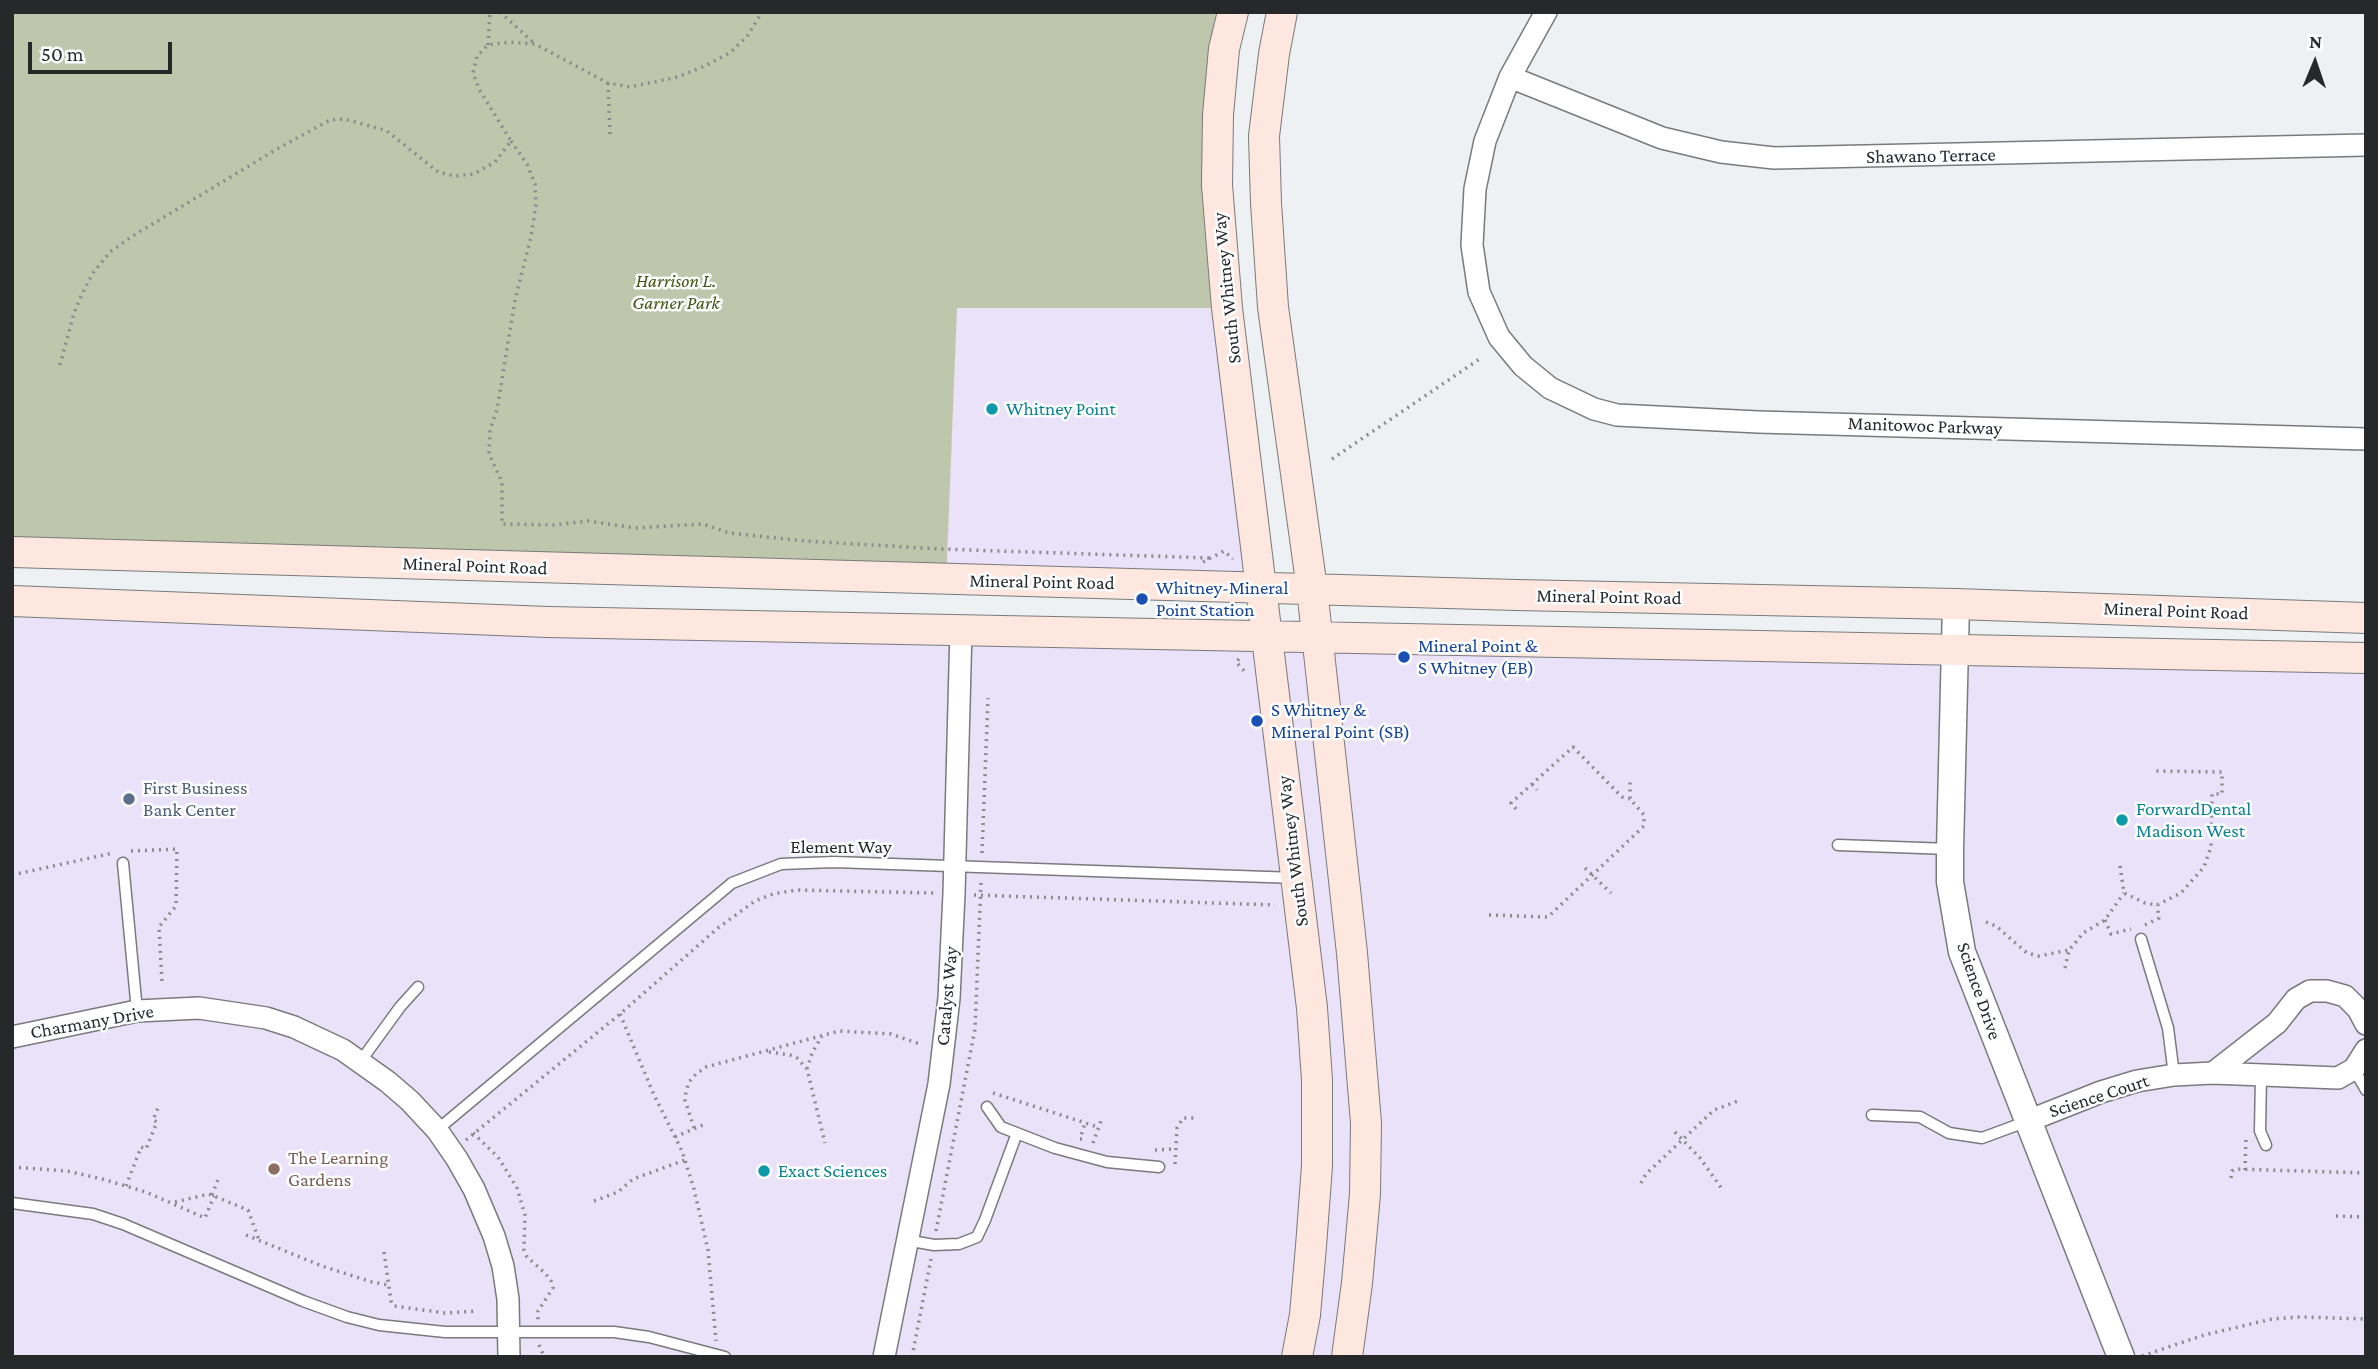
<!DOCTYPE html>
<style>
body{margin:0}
#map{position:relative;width:2378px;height:1369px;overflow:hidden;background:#eef1f3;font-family:"Crimson Pro",serif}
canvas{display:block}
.frame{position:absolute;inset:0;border:14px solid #272829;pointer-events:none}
.north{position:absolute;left:2280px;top:28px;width:70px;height:70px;-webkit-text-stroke:5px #fdfeff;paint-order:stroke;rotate:2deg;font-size:19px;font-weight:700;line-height:28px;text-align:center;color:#272829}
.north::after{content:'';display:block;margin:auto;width:24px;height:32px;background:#272829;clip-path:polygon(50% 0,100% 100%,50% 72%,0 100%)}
.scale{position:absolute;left:28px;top:42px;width:144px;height:32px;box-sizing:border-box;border:4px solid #272829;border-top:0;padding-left:9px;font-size:21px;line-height:24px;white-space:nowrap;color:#272829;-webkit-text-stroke:5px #fdfeff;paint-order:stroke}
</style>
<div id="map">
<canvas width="2378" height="1369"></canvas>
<div class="frame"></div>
<div class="north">N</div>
<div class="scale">50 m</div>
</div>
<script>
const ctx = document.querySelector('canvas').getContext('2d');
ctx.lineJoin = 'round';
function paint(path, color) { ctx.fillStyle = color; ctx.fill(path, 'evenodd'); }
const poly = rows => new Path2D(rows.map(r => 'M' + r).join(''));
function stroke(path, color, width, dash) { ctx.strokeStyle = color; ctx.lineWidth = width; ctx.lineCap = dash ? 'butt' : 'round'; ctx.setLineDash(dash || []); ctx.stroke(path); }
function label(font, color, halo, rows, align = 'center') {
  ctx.font = font + ' "Crimson Pro",serif'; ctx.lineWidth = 5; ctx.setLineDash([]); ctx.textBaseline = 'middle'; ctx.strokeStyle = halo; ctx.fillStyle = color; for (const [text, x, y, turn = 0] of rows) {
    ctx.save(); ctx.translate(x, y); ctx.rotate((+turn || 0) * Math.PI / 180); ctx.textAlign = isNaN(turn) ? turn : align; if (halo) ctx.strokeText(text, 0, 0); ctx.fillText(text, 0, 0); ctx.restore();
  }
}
paint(poly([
 [956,308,1227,308,1261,588,949,580,947,560],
 [12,601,2366,658,2366,1357,12,1357]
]), '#e9e2f8');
paint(poly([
 [12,12,1233,12,1227,308,957,308,947,560,949,580,12,552]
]), '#bec7ab');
const service = poly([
 [1838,845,1950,849],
 [123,863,137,1011],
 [2141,939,2168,1028,2174,1075],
 [360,1062,400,1007,418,987],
 [2354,1069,2366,1090],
 [2261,1076,2260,1131,2266,1145],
 [987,1107,1001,1127,1055,1148,1107,1162,1159,1167],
 [1872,1115,1920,1117,1949,1133,1982,1138,2028,1121],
 [437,1130,732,883,781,864,834,862,1296,878],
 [12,1203,93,1214,123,1224,303,1301,347,1317,379,1325,445,1332,614,1332,649,1337,725,1357],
 [906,1240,934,1245,959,1244,977,1237,985,1220,1017,1133]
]);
const minor = poly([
 [1546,12,1510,77,1485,141,1475,189,1472,245,1479,292,1499,337,1523,366,1550,388,1594,409,1617,415,1758,422,2366,439],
 [1510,77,1662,138,1721,152,1774,158,2366,145],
 [2366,1024,2358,1009,2345,996,2327,991,2310,991,2296,999,2277,1023,2213,1073,2338,1078,2354,1069,2366,1050],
 [12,1037,137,1011,199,1008,266,1018,294,1027,343,1050,388,1082,410,1101,437,1130,457,1159,474,1189,494,1236,503,1266,508,1299,509,1357],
 [2028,1121,2101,1092,2137,1081,2174,1075,2213,1073],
 [884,1357,939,1084,949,998,954,894,961,629]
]);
const tertiary = poly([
 [1956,604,1950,849,1950,882,1962,952,2121,1357]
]);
const secondary = poly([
 [1233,12,1224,49,1218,115,1217,185,1227,308,1312,1008,1317,1080,1317,1166,1311,1246,1305,1315,1297,1357],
 [1282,12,1274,54,1264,136,1266,203,1273,307,1312,589,1352,953,1366,1123,1365,1194,1357,1283,1347,1357],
 [12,552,1516,595,1956,604,2366,618],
 [12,601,548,622,2366,658]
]);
stroke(service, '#787a7c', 13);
stroke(minor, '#787a7c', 24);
stroke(tertiary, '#787a7c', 29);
stroke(secondary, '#787a7c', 32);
stroke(poly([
 [500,12,533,42],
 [488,45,490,12],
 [608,83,610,134],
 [511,141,527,164,535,184,536,204,531,237,515,300,497,410,490,430,489,454,502,482,502,524,554,525,588,521,635,528,703,524,729,533,805,541,940,549,1209,558],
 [60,365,74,313,82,294,93,273,110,252,131,237,277,149,330,120,345,119,387,131,438,172,454,176,474,174,495,162,511,141,479,89,473,73,477,56,488,45,509,42,535,44,608,83,630,87,678,77,707,65,731,52,748,35,762,12],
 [1332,459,1481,358],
 [1203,562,1224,551,1233,559],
 [1239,659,1236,662,1247,674],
 [1532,784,1537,790],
 [1516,809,1511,803,1573,747,1622,797,1630,799],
 [131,851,177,849,176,906,159,927,162,982],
 [982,853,988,698],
 [2120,866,2124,893,2145,903,2157,905,2181,893,2204,867,2211,847,2212,794,2222,794,2222,772,2156,771,2156,774],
 [1585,868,1611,893],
 [12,875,113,853],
 [974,895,1275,905],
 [1489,915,1548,917,1644,826,1644,815,1630,799,1630,778],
 [2105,920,2111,934,2131,929],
 [1986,922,1996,926,2027,953,2039,956,2069,950],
 [2145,925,2159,918,2157,905],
 [2065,968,2069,950,2076,942,2083,933,2105,920,2124,893],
 [620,1014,654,1095,682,1151,694,1189,708,1250,716,1341],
 [769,1052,790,1055,797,1058,807,1069,825,1143],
 [807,1069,812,1053,822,1036],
 [993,1093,1098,1127],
 [694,1128,685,1100,686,1091,689,1082,696,1074,706,1067,839,1031,891,1034,920,1044],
 [1675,1132,1700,1158,1722,1189],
 [473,1133,498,1157,517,1188,525,1215,524,1250,527,1257,545,1273,551,1281,553,1288,538,1311,538,1320],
 [675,1137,705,1124],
 [1082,1139,1080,1139,1085,1123],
 [466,1140,620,1014,718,928,755,901,773,894,797,890,934,893],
 [1093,1143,1101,1121],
 [1155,1150,1175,1149],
 [1175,1164,1177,1128,1183,1118,1197,1118],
 [12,1167,67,1171,102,1179,146,1192,205,1218,214,1196],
 [2245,1170,2246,1138],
 [2231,1178,2232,1171,2235,1169,2366,1173],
 [1641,1183,1646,1174,1714,1110,1738,1101],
 [126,1186,141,1147,146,1149,157,1122,153,1120,158,1108],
 [212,1195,219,1177],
 [594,1201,618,1192,633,1179,685,1160],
 [175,1202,209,1194,248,1210,259,1240],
 [2336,1216,2366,1217],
 [936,1231,975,1029,981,882],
 [246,1235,322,1266,372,1282,389,1285],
 [384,1252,391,1301,394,1306,445,1313,478,1311],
 [539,1345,544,1356],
 [2142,1356,2204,1335,2272,1319,2301,1317,2366,1319],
 [912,1357,931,1259]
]), '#888a8c', 3.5, [2, 5]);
stroke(service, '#fff', 10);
stroke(minor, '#fff', 21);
stroke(tertiary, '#fff', 26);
stroke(secondary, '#fee7df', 30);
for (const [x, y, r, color] of [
 [992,409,7,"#0f9aa8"],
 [1142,599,7,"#1a4fb4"],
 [1404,657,7,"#1a4fb4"],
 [1257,721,7,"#1a4fb4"],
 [129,799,7,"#5c6f8a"],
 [2122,820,7,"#0f9aa8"],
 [274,1169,7,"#8d6e63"],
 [764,1171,7,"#0f9aa8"]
]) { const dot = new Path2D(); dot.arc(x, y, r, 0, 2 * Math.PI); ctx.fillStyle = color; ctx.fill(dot); stroke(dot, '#fdfeff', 2.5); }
label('19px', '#272829', '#fdfeff', [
 ["Shawano Terrace",1931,156,-1],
 ["South Whitney Way",1227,288,-96],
 ["Manitowoc Parkway",1925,426,2],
 ["Mineral Point Road",475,566,2],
 ["Mineral Point Road",1042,582,1],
 ["Mineral Point Road",1609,597,1],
 ["Mineral Point Road",2176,611,2],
 ["Element Way",841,847],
 ["South Whitney Way",1293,851,-97],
 ["Science Drive",1979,991,71],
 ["Catalyst Way",947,996,-85],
 ["Charmany Drive",92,1022,-10],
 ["Science Court",2099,1096,-18]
]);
label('italic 19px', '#445312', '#fdfeff', [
 ["Harrison L.",676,281],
 ["Garner Park",676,303]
]);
label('19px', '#0d838f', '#fdfeff', [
 ["Whitney Point",1006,409],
 ["ForwardDental",2136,809],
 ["Madison West",2136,831],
 ["Exact Sciences",778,1171]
], 'left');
label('19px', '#164399', '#fdfeff', [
 ["Whitney-Mineral",1156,588],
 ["Point Station",1156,610],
 ["Mineral Point &",1418,646],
 ["S Whitney (EB)",1418,668],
 ["S Whitney &",1271,710],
 ["Mineral Point (SB)",1271,732]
], 'left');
label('19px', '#4e5e75', '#fdfeff', [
 ["First Business",143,788],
 ["Bank Center",143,810]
], 'left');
label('19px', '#785e54', '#fdfeff', [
 ["The Learning",288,1158],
 ["Gardens",288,1180]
], 'left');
</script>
